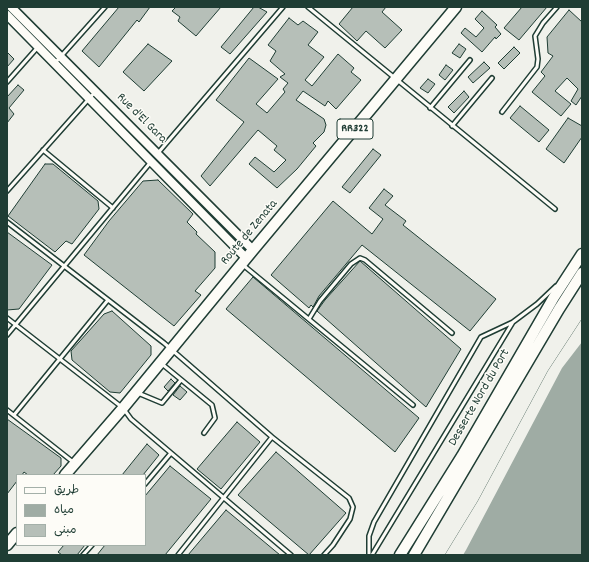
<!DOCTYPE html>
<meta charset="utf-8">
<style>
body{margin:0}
#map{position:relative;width:589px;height:562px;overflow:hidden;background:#f0f1eb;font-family:Dekko,"Playpen Sans Arabic",sans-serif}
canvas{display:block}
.frame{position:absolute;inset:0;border:8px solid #1f3d34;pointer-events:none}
.legend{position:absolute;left:16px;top:474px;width:130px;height:72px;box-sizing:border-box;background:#fdfcf7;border:1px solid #a4b0a9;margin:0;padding:5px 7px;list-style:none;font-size:12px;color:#1f3d34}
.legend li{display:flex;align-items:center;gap:8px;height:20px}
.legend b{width:20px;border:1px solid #a4b0a9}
</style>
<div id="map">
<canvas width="589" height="562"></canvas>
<div class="frame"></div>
<ul class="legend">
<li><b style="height:5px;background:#fdfcf7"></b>طريق</li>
<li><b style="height:11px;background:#9faca4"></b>مياه</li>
<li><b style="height:11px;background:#b6bfb8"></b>مبنى</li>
</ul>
</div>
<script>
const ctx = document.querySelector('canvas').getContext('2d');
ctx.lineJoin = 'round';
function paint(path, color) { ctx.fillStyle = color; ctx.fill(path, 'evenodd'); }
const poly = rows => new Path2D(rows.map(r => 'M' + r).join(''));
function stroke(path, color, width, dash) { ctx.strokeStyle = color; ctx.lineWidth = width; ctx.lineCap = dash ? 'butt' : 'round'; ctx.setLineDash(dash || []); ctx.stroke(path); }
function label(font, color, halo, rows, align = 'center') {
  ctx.font = font + ' Dekko,sans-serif'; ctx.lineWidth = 3; ctx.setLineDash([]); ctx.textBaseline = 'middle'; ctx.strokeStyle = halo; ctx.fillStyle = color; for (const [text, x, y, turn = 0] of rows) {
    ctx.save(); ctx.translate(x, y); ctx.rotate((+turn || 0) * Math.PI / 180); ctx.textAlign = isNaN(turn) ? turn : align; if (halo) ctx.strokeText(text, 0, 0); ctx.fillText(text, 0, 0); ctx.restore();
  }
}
const water = poly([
 [582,319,582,555,445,555,478,501,548,371,582,319]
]);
paint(water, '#9faca4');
stroke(water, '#6c8077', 1);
paint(poly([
 [582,319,582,342,562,368,466,550,463,555,445,555,478,501,548,371]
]), '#f0f1eb');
const building = poly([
 [119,7,150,7,139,22,137,20,99,67,82,51,119,7],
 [176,7,221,7,196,36,178,21,180,17,172,11,176,7],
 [254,7,258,7,267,12,230,54,221,47,254,7],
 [353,7,386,7,382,12,402,30,385,48,366,31,357,41,339,24,353,7],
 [522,7,547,7,519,40,504,28,522,7],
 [569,10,582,22,582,96,576,105,571,101,578,89,567,78,555,91,571,104,561,116,532,92,545,76,541,72,553,56,548,53,547,37,569,10],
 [482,11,497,25,495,27,501,34,496,39,495,37,482,52,461,33,465,28,476,37,484,28,475,19,482,11],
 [289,18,298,25,303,21,318,32,308,45,324,57,305,80,312,86,338,54,354,68,351,72,361,80,336,109,328,101,325,106,303,91,296,100,324,119,326,125,324,132,313,143,316,146,297,169,277,188,249,164,255,157,274,172,286,160,274,150,277,146,258,130,210,186,201,176,244,122,216,100,249,58,278,79,256,104,267,113,285,92,283,89,288,83,280,77,285,74,270,61,276,51,268,45,289,18],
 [148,44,172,61,144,91,123,72,148,44],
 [459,44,466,49,460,58,452,53,459,44],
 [514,47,520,53,504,69,498,63,514,47],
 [7,52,14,59,7,67,7,52],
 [484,62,490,68,473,83,468,77,484,62],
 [446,65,453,70,445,80,439,75,446,65],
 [428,79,435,84,428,93,420,88,428,79],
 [18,85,24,90,9,108,14,114,7,123,7,97,18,85],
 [464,91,469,97,454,113,448,107,464,91],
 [520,106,549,130,539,142,510,118,520,106],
 [568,118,582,126,582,137,564,163,546,149,568,118],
 [373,149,381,155,350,193,342,187,373,149],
 [45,164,53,164,98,201,99,209,72,244,66,241,55,252,8,216,45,164],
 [158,180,193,214,187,222,197,232,196,234,215,252,215,268,195,291,201,295,174,326,84,255,109,221,143,181,158,180],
 [384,189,393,196,385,205,406,221,403,225,496,299,470,331,362,245,319,296,313,307,311,305,309,308,271,275,333,201,372,234,383,219,369,208,384,189],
 [7,232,52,265,19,309,7,310,7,232],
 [360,261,461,349,426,407,317,311,325,300,360,261],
 [253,277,419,418,395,452,226,309,253,277],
 [112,311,151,346,151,355,120,393,110,392,72,360,71,351,104,314,112,311],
 [171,379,175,383,168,391,164,387,171,379],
 [180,386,187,392,180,400,173,395,180,386],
 [7,419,61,458,61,466,53,475,28,475,24,472,22,475,17,475,17,481,7,494,7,419],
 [237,422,260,442,221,489,197,469,237,422],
 [147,444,159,455,143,475,122,475,147,444],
 [276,452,346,513,309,555,238,495,276,452],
 [170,466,211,499,165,555,97,555,105,545,145,545,145,496,170,466],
 [226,510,280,555,188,555,226,510],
 [64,545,85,545,77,555,62,555,58,552,64,545]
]);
paint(building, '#b6bfb8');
stroke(building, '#1f3d34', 1);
const service = poly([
 [308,7,555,209],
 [55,63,105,7],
 [7,82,38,47],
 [430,108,470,60],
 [502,112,537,67,538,59,535,36,543,23,557,7],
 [452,126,492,78],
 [43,150,113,208],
 [158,153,283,7],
 [7,191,95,92],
 [7,222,164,343,272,437,349,498,353,507,350,519,333,545,324,555],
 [243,265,413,405],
 [7,318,123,408,131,419,291,555],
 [309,319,320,301,351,264,360,258,365,260,452,333],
 [7,335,150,163],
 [162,364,212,405,215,418,204,433],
 [138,393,162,403,181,380],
 [7,410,73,462],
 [14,415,108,300],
 [145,484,171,453],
 [83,555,92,545],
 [178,555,272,437],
 [369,555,369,536,374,522,481,337,513,322],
 [372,555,513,322,537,304,556,286]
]);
const tertiary = poly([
 [11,7,253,250],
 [7,15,246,258]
]);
const primary = poly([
 [65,475,123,408,253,250,456,7],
 [7,545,17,533],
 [400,555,462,456,554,297,582,254],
 [414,555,559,309,582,273]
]);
stroke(service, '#1f3d34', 6);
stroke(tertiary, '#1f3d34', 11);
stroke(primary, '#1f3d34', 13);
stroke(service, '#fdfcf7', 3);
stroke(tertiary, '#fdfcf7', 8);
stroke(primary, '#fdfcf7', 10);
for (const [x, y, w] of [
 [355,129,36]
]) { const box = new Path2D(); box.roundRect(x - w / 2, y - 10, w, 20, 3); ctx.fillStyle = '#fdfcf7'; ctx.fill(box); stroke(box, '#1f3d34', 1); }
label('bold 12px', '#1f3d34', null, [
 ["RR322",355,129]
]);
label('13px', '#1f3d34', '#fdfcf7', [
 ["Rue d'El Gara",141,119,45],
 ["Route de Zenata",250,233,-50],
 ["Desserte Nord du Port",480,398,-60]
]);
</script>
